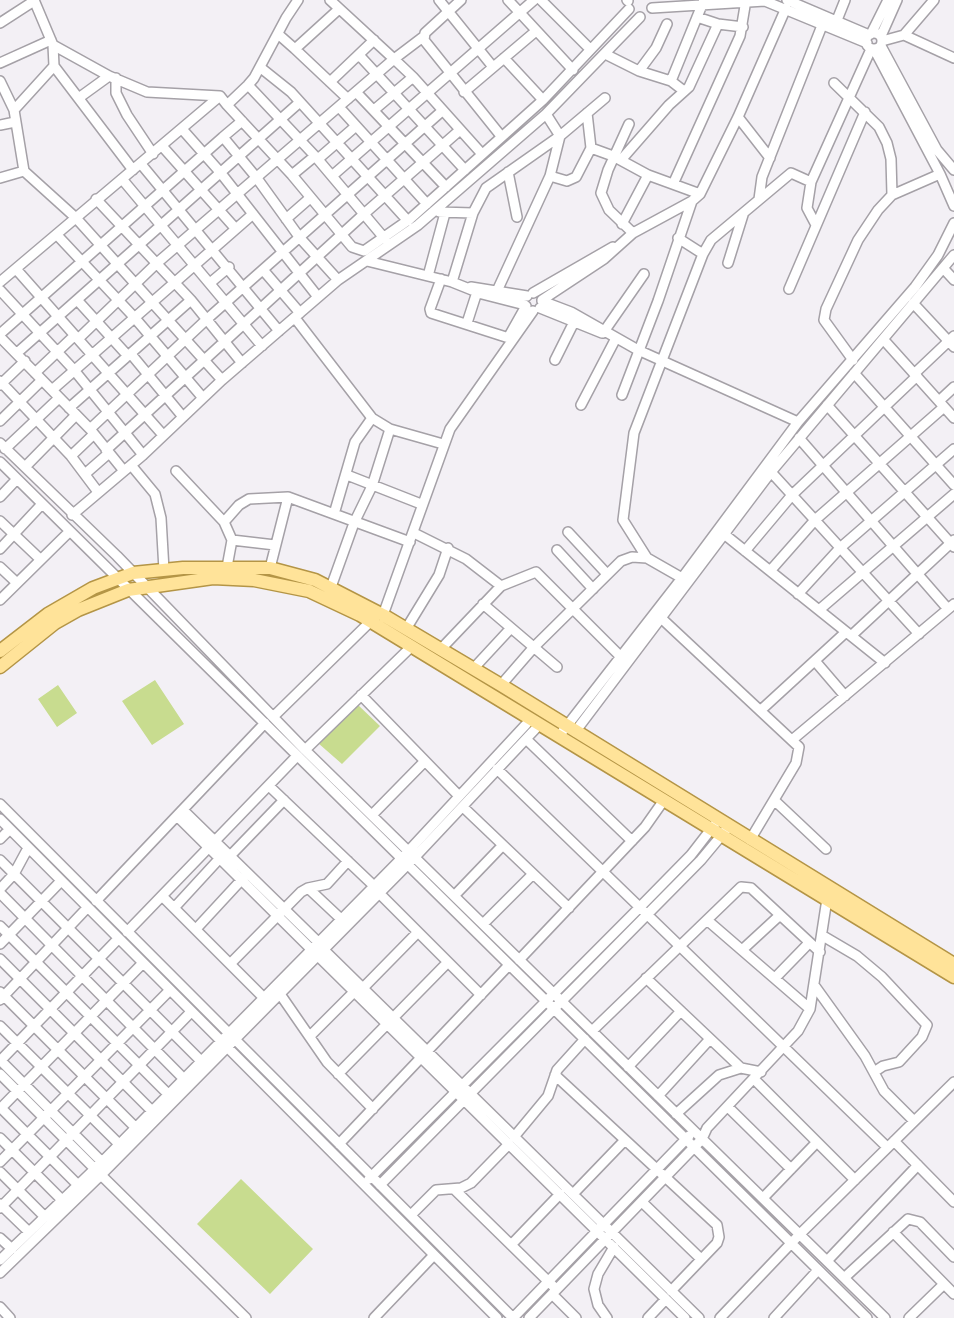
<!DOCTYPE html>
<style>
body{margin:0}
canvas{display:block;background:#f3f0f5}
</style>
<canvas width="954" height="1318"></canvas>
<script>
const ctx = document.querySelector('canvas').getContext('2d');
ctx.lineJoin = 'round';
function paint(path, color) { ctx.fillStyle = color; ctx.fill(path, 'evenodd'); }
const poly = rows => new Path2D(rows.map(r => 'M' + r).join(''));
function stroke(path, color, width, dash) { ctx.strokeStyle = color; ctx.lineWidth = width; ctx.lineCap = dash ? 'butt' : 'round'; ctx.setLineDash(dash || []); ctx.stroke(path); }
paint(poly([
 [155,680,184,724,152,745,122,701],
 [58,685,77,713,57,727,38,699],
 [357,704,380,726,342,764,318,743],
 [241,1179,313,1249,270,1294,197,1224]
]), '#c8dc8f');
const minor = poly([
 [34,0,53,45,54,66,133,170],
 [439,0,493,67],
 [461,0,425,33,424,40,501,136],
 [508,0,573,70],
 [541,0,590,49],
 [627,0,628,1],
 [787,0,869,35],
 [652,8,765,1,867,43],
 [339,9,295,49,348,99],
 [697,17,718,24],
 [837,20,845,0],
 [0,23,34,1],
 '866 41a8 8 0 1 1 16 0a8 8 0 1 1-16 0Z',
 [278,34,295,49],
 [871,34,888,0],
 [904,35,954,58],
 [881,36,897,0],
 [882,41,904,35,934,0],
 [53,45,109,76,147,92,220,96],
 [881,46,937,150,954,170],
 [874,49,940,174,954,206],
 [605,54,639,71,671,81,684,91],
 [359,55,465,170],
 [504,58,543,100],
 [0,63,51,40],
 [261,68,291,92,408,221],
 [639,71,656,48,667,24],
 [413,77,394,59,423,37],
 [116,78,116,93,127,115,153,154],
 [0,81,14,110,24,171],
 [671,81,704,0],
 [330,82,374,40],
 [834,83,879,127,887,143,891,159,892,195],
 [248,85,315,156,385,239],
 [356,92,446,187],
 [464,92,536,31],
 [80,97,109,76],
 [227,105,292,175,352,247,364,251,410,219,543,100,629,9],
 [339,107,427,204],
 [14,110,54,66],
 [374,110,413,77,482,154],
 [738,117,770,158],
 [629,124,608,170,601,193,609,210,633,233],
 [0,125,15,122],
 [182,129,220,172,318,297],
 [223,137,242,121],
 [162,146,235,228],
 [591,148,613,156,648,175,700,194],
 [318,159,356,126],
 [621,160,669,105,689,87,718,24,743,27],
 [141,164,279,331],
 [508,172,517,217],
 [292,175,315,156],
 [332,176,534,0],
 [550,176,567,181,576,177,591,148,587,113],
 [0,178,24,171,76,218,222,380],
 [122,179,262,346],
 [674,182,740,36,746,0],
 [96,199,191,300,242,363],
 [759,199,762,177,823,23],
 [439,212,473,213],
 [286,219,310,198],
 [622,224,648,175],
 [816,225,807,208,811,182,871,49],
 [57,235,134,317,203,398],
 [678,238,703,254],
 [367,261,452,282,482,294,525,305],
 [728,263,743,215],
 [943,268,954,280],
 [16,269,163,435],
 [264,271,300,313],
 [428,276,445,213],
 [441,279,430,309,431,313,512,339],
 [0,282,220,96,227,105,248,85,254,78,286,18,298,0],
 [452,282,473,213,486,188,560,136,605,98],
 [210,283,229,267],
 [471,287,527,296],
 [789,289,865,112],
 [0,290,74,370,143,455],
 [497,291,550,176,560,136,546,114],
 [533,293,613,247],
 [542,300,604,259,633,233,692,201,700,194,738,117,786,8],
 [78,301,128,356],
 [542,301,571,312,638,350,798,422],
 [913,303,954,347],
 [540,308,602,333],
 [295,318,372,418,390,429,443,444],
 [467,323,477,292],
 [603,333,644,274],
 [0,334,223,137,256,177,300,238,338,280],
 [0,337,90,429,124,471],
 [508,338,526,306],
 [78,339,157,263,394,59,330,0],
 [883,339,954,418],
 [17,353,300,102],
 [131,354,183,417],
 [555,360,574,322],
 [853,360,824,320,826,309,858,240,878,210,892,195,940,174],
 [35,373,74,336],
 [854,373,954,485],
 [914,374,954,336],
 [0,381,71,456,98,492],
 [0,385,25,361],
 [52,390,253,214],
 [622,395,658,301,692,201],
 [939,401,954,387],
 [581,405,616,338],
 [827,405,954,547],
 [69,408,191,300],
 [0,421,42,380],
 [90,429,206,320,442,111],
 [799,438,948,609],
 [0,443,117,556,305,750,885,1318],
 [5,449,59,398],
 [106,450,365,213,460,130],
 [71,456,94,434],
 [0,462,867,1318],
 [131,465,155,494,161,518,164,570],
 [25,467,76,415],
 [176,471,224,522,232,540,227,567],
 [771,472,919,634],
 [85,474,109,453],
 [347,475,421,504],
 [0,497,17,479],
 [334,514,355,442,372,418],
 [72,515,143,455,222,380,338,280,418,225,546,114,640,17],
 [0,521,40,559],
 [224,522,239,505,249,499,288,497,410,542],
 [719,530,885,663],
 [568,532,607,574],
 [414,533,466,559,501,586],
 [232,540,275,545],
 [0,549,42,504],
 [557,550,593,589],
 [745,551,792,495,917,376],
 [0,567,17,583],
 [270,568,288,497],
 [770,571,815,520,944,407],
 [682,578,647,558,623,520,634,433,703,254,711,240,791,173,811,182],
 [331,587,354,523,372,486,390,429],
 [798,594,840,548,954,449],
 [0,600,69,532],
 [483,604,557,667],
 [819,610,954,494],
 [383,615,450,429,533,311],
 [660,617,799,747,796,763,750,840],
 [406,629,439,575,448,548],
 [851,636,954,540],
 [440,650,501,586,536,572,620,656],
 [815,661,845,696],
 [473,669,511,628],
 [501,685,534,647,621,561,632,557,647,558],
 [361,695,459,796],
 [761,710,846,632],
 [273,717,371,621],
 [575,732,771,472,954,255],
 [559,736,682,578,798,422,915,287,938,255,954,223],
 [526,739,632,841],
 [792,740,954,604],
 [305,750,412,646],
 [497,769,887,1147],
 [269,786,374,886],
 [774,800,826,849],
 [0,804,513,1318],
 [463,807,569,908],
 [183,810,318,942],
 [372,815,425,761],
 [177,816,311,949],
 [0,819,497,1318],
 [0,839,10,829],
 [230,856,284,800],
 [0,860,200,1060],
 [308,888,341,919],
 [0,889,14,874,28,848],
 [0,893,183,1078],
 [379,893,481,995],
 [162,896,263,997],
 [454,896,503,845],
 [96,901,265,723],
 [174,908,220,858],
 [707,920,810,1009],
 [483,924,533,874],
 [0,926,168,1094],
 [196,929,245,876],
 [127,932,297,756],
 [823,936,857,956,882,977,927,1025,922,1037,899,1062,883,1066,874,1072],
 [0,944,61,881],
 [324,950,699,1318],
 [742,950,780,915],
 [318,956,685,1318],
 [0,959,152,1111],
 [519,960,645,827,664,800],
 [230,964,301,892,308,888,327,884,348,861],
 [646,978,741,1068],
 [775,978,809,943],
 [814,985,865,1056,884,1091,914,1121],
 [363,988,418,932],
 [0,992,136,1128],
 [280,994,327,1062,373,1109],
 [0,1000,87,908],
 [0,1026,119,1144],
 [592,1031,741,887,751,888,820,952],
 [310,1036,354,992],
 [0,1060,102,1162],
 [0,1061,118,939],
 [628,1067,681,1011],
 [0,1074,95,1169],
 [338,1074,448,962],
 [555,1075,717,1225,719,1237,717,1243,671,1291],
 [754,1079,855,1180],
 [658,1096,710,1039],
 [0,1107,78,1185],
 [728,1107,791,1169],
 [0,1109,142,964],
 [676,1114,719,1075,741,1068,761,1072],
 [514,1137,548,1096,557,1070,585,1039],
 [0,1138,62,1200],
 [894,1141,954,1202],
 [339,1144,509,965],
 [0,1162,169,991],
 [0,1172,45,1217],
 [101,1175,246,1318],
 [369,1179,640,907,691,855,715,824],
 [380,1185,701,860,726,830],
 [454,1189,553,1286],
 [573,1194,625,1140],
 [763,1198,817,1142],
 [642,1202,701,1259],
 [0,1204,29,1232],
 [0,1208,190,1013],
 [411,1215,436,1190,461,1188,471,1183,509,1144],
 [893,1232,954,1294],
 [0,1238,12,1249],
 [511,1245,560,1194],
 [0,1260,102,1162,401,859,531,719],
 [827,1261,918,1165],
 [0,1273,101,1175,415,857,540,724],
 [844,1278,908,1219,920,1222,954,1257],
 [552,1294,576,1318],
 [0,1307,10,1318],
 [374,1318,433,1256],
 [513,1318,689,1136],
 [529,1318,702,1139,707,1128,798,1031,810,1009,827,899],
 [607,1318,598,1305,594,1289,598,1274,614,1247],
 [648,1318,666,1299],
 [720,1318,799,1235,954,1082],
 [774,1318,818,1270],
 [909,1318,944,1284]
]);
const major = poly([
 [0,651,48,614,93,588,133,573,183,568,270,568,315,580,383,615,501,685,954,964],
 [0,667,55,623,78,610,128,590,213,578,254,580,309,591,360,615,954,977]
]);
stroke(minor, '#a5a1a7', 12);
stroke(major, '#b49546', 15);
stroke(minor, '#fff', 9);
stroke(major, '#ffe399', 12);
</script>
